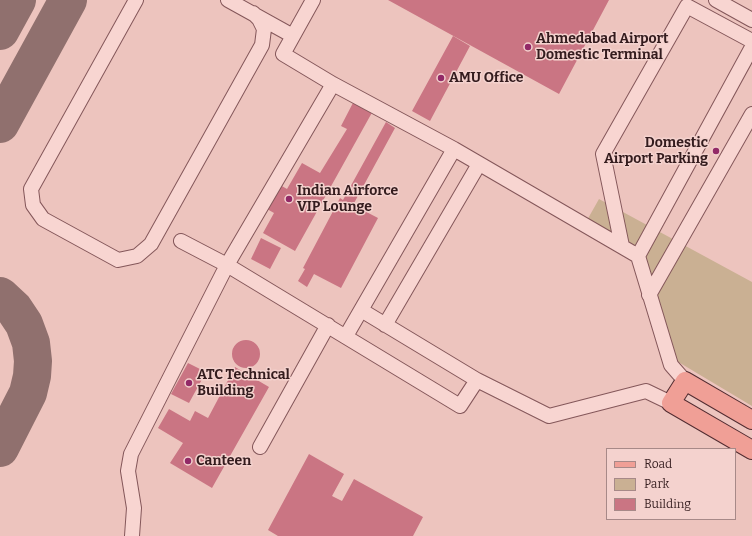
<!DOCTYPE html>
<style>
body{margin:0}
#map{position:relative;width:752px;height:536px;overflow:hidden;background:#edc4be;font-family:Bitter,serif}
canvas{display:block}
.legend{position:absolute;left:606px;top:448px;width:130px;height:72px;box-sizing:border-box;background:#f4d2ce;border:1px solid #a78988;margin:0;padding:5px 7px;list-style:none;font-size:12px;color:#341c1e}
.legend li{display:flex;align-items:center;gap:8px;height:20px}
.legend b{width:20px;border:1px solid #a78988}
</style>
<div id="map">
<canvas width="752" height="536"></canvas>
<ul class="legend">
<li><b style="height:5px;background:#f09f96"></b>Road</li>
<li><b style="height:11px;background:#cab093"></b>Park</li>
<li><b style="height:11px;background:#ca7583"></b>Building</li>
</ul>
</div>
<script>
const ctx = document.querySelector('canvas').getContext('2d');
ctx.lineJoin = 'round';
function paint(path, color) { ctx.fillStyle = color; ctx.fill(path, 'evenodd'); }
const poly = rows => new Path2D(rows.map(r => 'M' + r).join(''));
function stroke(path, color, width, dash) { ctx.strokeStyle = color; ctx.lineWidth = width; ctx.lineCap = dash ? 'butt' : 'round'; ctx.setLineDash(dash || []); ctx.stroke(path); }
function label(font, color, halo, rows, align = 'center') {
  ctx.font = font + ' Bitter,serif'; ctx.lineWidth = 3; ctx.setLineDash([]); ctx.textBaseline = 'middle'; ctx.strokeStyle = halo; ctx.fillStyle = color; for (const [text, x, y, turn = 0] of rows) {
    ctx.save(); ctx.translate(x, y); ctx.rotate((+turn || 0) * Math.PI / 180); ctx.textAlign = isNaN(turn) ? turn : align; if (halo) ctx.strokeText(text, 0, 0); ctx.fillText(text, 0, 0); ctx.restore();
  }
}
paint(poly([
 [599,199,752,282,752,406,675,360,644,254,586,222]
]), '#cab093');
stroke(poly([
 [0,31,17,0],
 [0,124,68,0],
 [0,296,14,309,24,324,31,343,33,361,32,376,28,393,0,448]
]), '#90706e', 38);
paint(poly([
 [388,0,609,0,559,94],
 [453,36,470,46,430,121,412,111],
 [355,99,374,109,295,251,263,233,274,213,267,209,280,185,287,189,302,163,320,173,347,129,341,126],
 [386,122,395,128,353,205,378,218,341,288,314,274,307,287,298,281,305,269,303,268,340,198,343,200],
 [261,238,281,248,270,269,251,259],
 '232 354a14 14 0 1 1 28 0a14 14 0 1 1-28 0Z',
 [188,363,206,372,189,403,171,394],
 [235,367,269,387,212,488,170,463,183,443,158,428,169,409,190,421,195,411,208,418],
 [309,454,344,474,332,496,342,501,354,479,423,517,413,536,278,536,268,530]
]), '#ca7583');
const minor = poly([
 [136,0,31,189,33,205,43,219,118,260,137,256,151,244,262,45,264,29,259,19,253,13],
 [228,0,293,36],
 [313,0,283,54,333,84,454,149],
 [716,0,752,20],
 [181,241,227,265,460,406,477,380],
 [622,246,603,154,687,6,752,41],
 [638,256,752,47],
 [649,295,752,114],
 [385,325,479,164],
 [346,336,361,310],
 [671,403,646,391,549,416,477,380,361,310,454,149,638,256,671,365,685,381],
 [260,447,328,325],
 [132,536,134,508,128,471,131,454,227,265,333,84]
]);
const major = poly([
 [752,420,685,381,671,403,752,450]
]);
stroke(minor, '#84575a', 16);
stroke(major, '#522c31', 20);
stroke(minor, '#f8d5d1', 14);
stroke(major, '#f09f96', 18);
for (const [x, y, r, color] of [
 [528,47,4,"#922967"],
 [441,78,4,"#922967"],
 [716,151,4,"#922967"],
 [289,199,4,"#922967"],
 [189,383,4,"#922967"],
 [188,461,4,"#922967"]
]) { const dot = new Path2D(); dot.arc(x, y, r, 0, 2 * Math.PI); ctx.fillStyle = color; ctx.fill(dot); stroke(dot, '#f4d2ce', 1.5); }
label('bold 14px', '#341c1e', '#f4d2ce', [
 ["Ahmedabad Airport",536,39],
 ["Domestic Terminal",536,55],
 ["AMU Office",449,78],
 ["Domestic",708,143,"right"],
 ["Airport Parking",708,159,"right"],
 ["Indian Airforce",297,191],
 ["VIP Lounge",297,207],
 ["ATC Technical",197,375],
 ["Building",197,391],
 ["Canteen",196,461]
], 'left');
</script>
